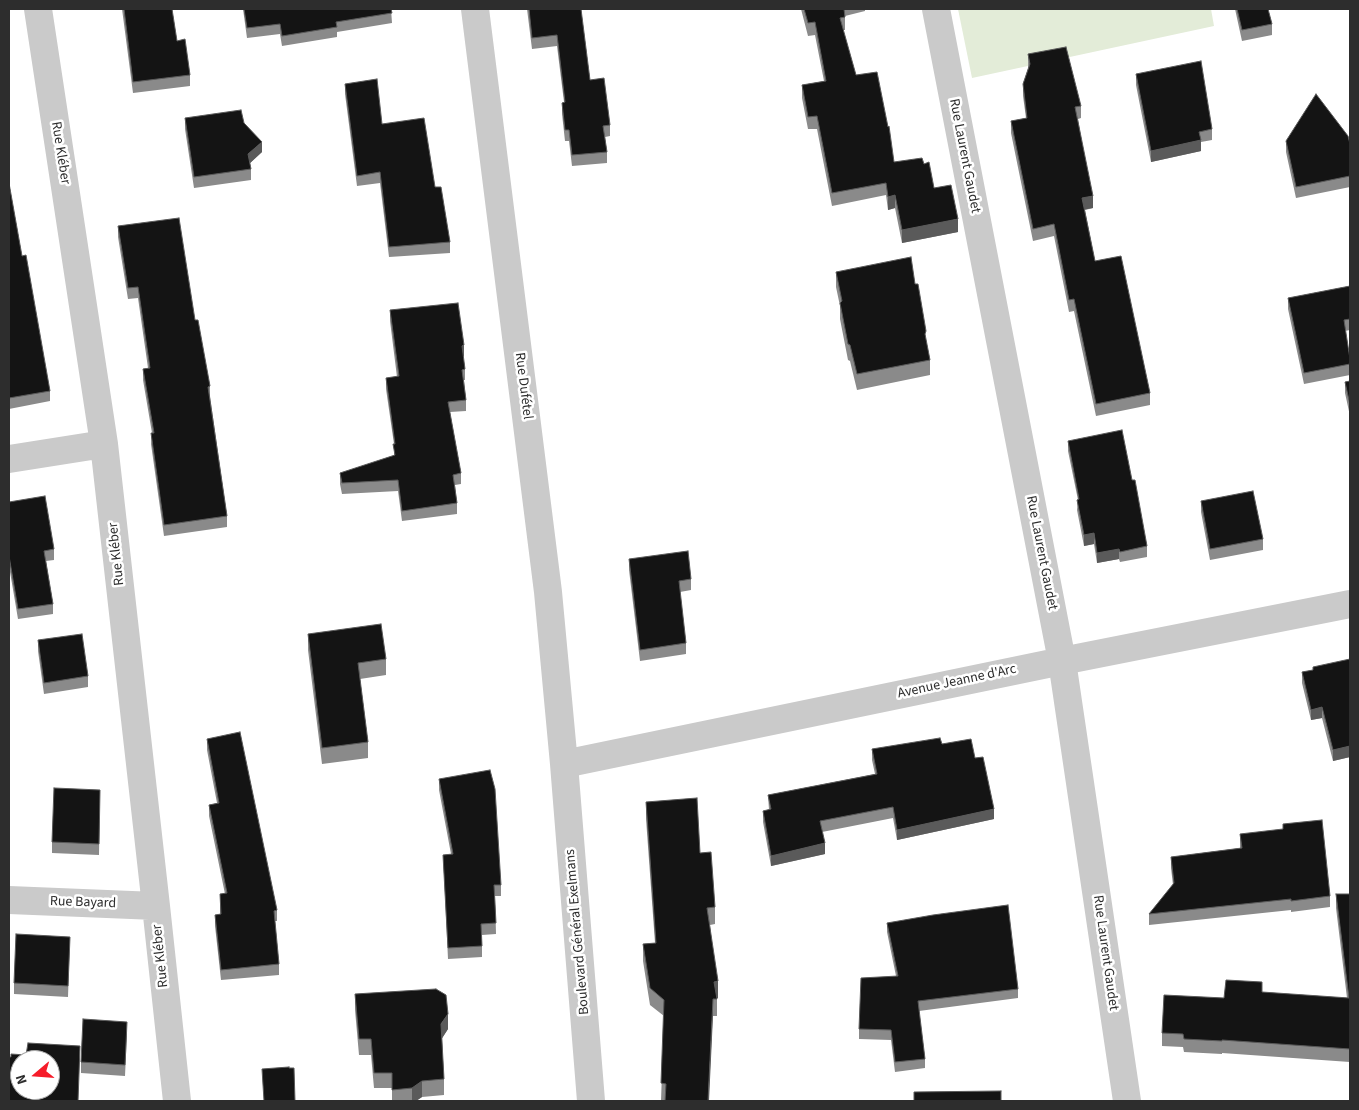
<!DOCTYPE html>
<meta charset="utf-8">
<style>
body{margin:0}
#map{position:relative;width:1359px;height:1110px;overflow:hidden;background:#fff;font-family:"Source Sans 3",sans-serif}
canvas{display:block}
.frame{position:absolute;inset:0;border:10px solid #2d2d2d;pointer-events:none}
.north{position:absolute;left:10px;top:1050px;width:50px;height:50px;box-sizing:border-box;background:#fff;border:1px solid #ababab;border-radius:50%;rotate:252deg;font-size:14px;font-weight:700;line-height:20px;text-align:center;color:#2d2d2d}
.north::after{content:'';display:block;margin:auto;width:18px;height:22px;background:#f61c2a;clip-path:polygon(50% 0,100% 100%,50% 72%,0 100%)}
</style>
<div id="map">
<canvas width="1359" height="1110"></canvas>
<div class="frame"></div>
<div class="north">N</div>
</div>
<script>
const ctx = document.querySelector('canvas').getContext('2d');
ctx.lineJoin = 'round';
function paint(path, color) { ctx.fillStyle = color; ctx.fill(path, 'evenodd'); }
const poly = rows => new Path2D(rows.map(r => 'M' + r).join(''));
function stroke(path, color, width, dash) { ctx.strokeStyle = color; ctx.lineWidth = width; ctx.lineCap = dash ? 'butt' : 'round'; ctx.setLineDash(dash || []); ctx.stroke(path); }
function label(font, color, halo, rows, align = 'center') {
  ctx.font = font + ' "Source Sans 3",sans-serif'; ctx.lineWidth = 5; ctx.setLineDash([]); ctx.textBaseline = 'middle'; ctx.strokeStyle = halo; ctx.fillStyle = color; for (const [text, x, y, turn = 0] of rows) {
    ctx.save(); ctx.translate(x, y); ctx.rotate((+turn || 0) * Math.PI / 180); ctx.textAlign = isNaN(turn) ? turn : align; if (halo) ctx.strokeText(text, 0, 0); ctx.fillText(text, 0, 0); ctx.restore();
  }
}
paint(poly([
 [958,9,1211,9,1214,26,972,78]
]), '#e3ecd8');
stroke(poly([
 [38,9,104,444,156,906,177,1101],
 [475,9,548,592,564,764,591,1101],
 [936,9,1062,661,1127,1101],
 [9,459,104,444],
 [564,764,1062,661,1350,604],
 [9,900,156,906]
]), '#cacaca', 28);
paint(poly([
 [122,9,172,9,177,41,190,75,190,86,133,93],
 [243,9,391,9,392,23,337,32,337,37,282,46,280,34,247,38],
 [527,9,581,9,590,80,610,125,610,136,605,137,607,152,607,163,572,166,569,141,565,141,562,114,562,103,564,102,557,46,532,49],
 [801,9,865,9,865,11,845,16,845,30,843,30,856,75,894,162,924,164,934,188,958,232,902,243,895,208,888,210,886,195,832,206,817,129,808,129,802,98,802,85,824,81,815,35,808,36],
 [1235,9,1268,9,1272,24,1272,35,1242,41],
 [1028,54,1081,106,1081,118,1078,119,1093,208,1085,210,1095,261,1150,393,1150,405,1096,416,1074,311,1069,312,1054,236,1033,241,1011,133,1011,121,1026,118,1023,96,1023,84,1028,68],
 [1136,74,1212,129,1212,140,1201,142,1201,151,1151,162,1136,85],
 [345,84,382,124,435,187,450,242,450,253,389,257,380,183,357,186,345,94],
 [185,118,244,123,262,152,250,163,251,169,251,180,194,188,185,129],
 [1286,141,1350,144,1350,187,1296,198,1286,152],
 [9,183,22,256,50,391,50,401,9,409],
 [118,226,195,320,210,386,210,396,227,516,227,527,164,536,151,444,152,433,143,380,143,369,148,368,138,298,128,299,118,237],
 [836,272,915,284,930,360,930,375,857,390,850,361,848,360,840,319,840,306,836,287],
 [1350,286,1350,330,1345,331,1350,359,1350,375,1304,384,1288,309,1288,298],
 [390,310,464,356,463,356,465,369,465,380,464,380,466,400,466,411,450,412,461,473,461,484,455,485,457,503,457,514,402,521,398,491,342,494,340,484,340,473,394,456,394,444,386,389,386,378,397,377,390,321],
 [1350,381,1350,416,1345,393,1345,382],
 [1068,441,1132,480,1147,546,1147,557,1120,562,1119,559,1097,563,1094,544,1084,546,1077,510,1078,500,1068,451],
 [1201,501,1263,539,1263,550,1210,560,1201,512],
 [9,502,54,549,54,560,46,561,53,604,53,614,18,619,9,566],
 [629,559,691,579,691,590,680,592,686,643,686,654,640,661,629,570],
 [308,634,386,659,386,675,360,679,368,742,368,758,322,764,308,650],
 [38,640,88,676,88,687,44,694,38,651],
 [1350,659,1350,757,1333,761,1322,718,1311,720,1302,683,1302,672,1313,670],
 [207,739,277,910,277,921,275,921,279,964,279,975,221,980,215,926,215,915,220,914,220,894,225,894,209,816,209,805,217,803,207,750],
 [942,744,975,758,994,819,897,840,893,818,822,832,825,854,771,866,763,822,763,811,769,810,768,795,875,774,872,760,872,749],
 [439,779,501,885,501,896,495,896,496,934,482,935,482,957,448,959,443,855,451,854,439,790],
 [100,790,99,855,52,853,52,842],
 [646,802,700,853,715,907,715,924,710,925,718,998,717,998,717,1016,713,1016,665,1101,661,1101,664,1016,650,1005,643,961,643,944,655,943,646,819],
 [1240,834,1330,896,1330,907,1291,912,1291,910,1149,925,1149,914,1173,885,1171,868,1171,857,1240,848],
 [1336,894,1350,894,1350,1062,1222,1053,1222,1054,1184,1052,1183,1047,1162,1046,1162,1033,1262,992,1347,998,1336,908],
 [887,923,1018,989,1018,998,919,1011,925,1059,925,1068,895,1072,891,1040,859,1039,859,1029,896,976,887,932],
 [70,937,68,997,14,994,14,983],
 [355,994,448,1029,442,1038,444,1079,444,1095,422,1097,416,1101,392,1101,392,1088,374,1088,371,1055,359,1055,355,1010],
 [127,1033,125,1076,81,1073,81,1062]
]), '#8a8a8a');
paint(poly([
 [1201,140,1201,151,1151,162,1151,151],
 [262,142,262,152,248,165,248,154],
 [895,195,895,208,888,210,888,197],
 [1093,196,1093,208,1082,210,1082,198],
 [958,219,958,232,902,243,902,230],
 [464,345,464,356,462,357,462,346],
 [1094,533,1094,544,1084,546,1084,535],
 [1119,549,1119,559,1097,563,1097,553],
 [1322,707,1322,718,1311,720,1311,710],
 [1350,746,1350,757,1333,761,1333,750],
 [994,809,994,819,897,840,897,830],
 [825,843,825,854,771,866,771,856],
 [718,981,718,998,714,999,714,982],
 [713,999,713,1016,709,1101,708,1101],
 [448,1014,448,1029,441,1040,441,1024],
 [422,1081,422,1097,416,1101,412,1101,412,1088]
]), '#5a5a5a');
const building = poly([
 [124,9,172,9,177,41,185,39,190,75,133,82,124,9],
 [244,9,391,9,392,13,336,22,337,27,282,36,280,24,247,28,244,9],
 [529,9,581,9,590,80,604,78,610,125,603,126,607,152,572,155,569,130,565,130,562,103,565,102,557,35,532,38,529,9],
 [804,9,844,9,845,17,840,18,856,75,877,72,888,127,889,126,894,162,922,158,924,164,929,162,934,188,951,185,958,219,902,230,895,195,888,197,886,183,832,193,817,116,808,117,802,85,826,81,815,22,808,23,804,9],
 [1237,9,1268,9,1272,24,1242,30,1237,9],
 [1066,47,1081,106,1075,107,1093,196,1082,198,1095,261,1121,256,1150,393,1096,404,1074,299,1069,300,1054,224,1033,229,1011,121,1027,118,1023,84,1030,64,1028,54,1066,47],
 [1201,61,1212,129,1199,132,1201,140,1151,151,1136,74,1201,61],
 [377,79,382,124,424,118,435,187,441,187,450,242,389,247,380,172,357,176,345,84,377,79],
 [1316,94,1348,136,1350,144,1350,176,1296,187,1286,141,1316,94],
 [241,110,244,123,262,142,248,154,251,169,194,177,185,118,241,110],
 [9,183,22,256,26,255,50,391,9,398,9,183],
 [179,218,195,320,198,320,210,386,208,387,227,516,164,525,151,433,154,433,143,369,150,368,138,287,128,288,118,226,179,218],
 [911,257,915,284,918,284,926,331,925,334,930,360,857,374,850,345,848,344,840,303,842,301,836,272,911,257],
 [1350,286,1350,319,1344,320,1350,359,1350,364,1304,373,1288,298,1350,286],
 [458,303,464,345,462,346,465,369,462,370,466,400,448,402,461,473,453,475,457,503,402,511,398,480,342,483,340,473,395,455,393,444,395,444,386,378,399,376,390,310,458,303],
 [1350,381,1350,405,1345,382,1350,381],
 [1122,430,1132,480,1135,480,1147,546,1120,552,1119,549,1097,553,1094,533,1084,535,1077,500,1079,499,1068,441,1122,430],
 [1253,491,1263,539,1210,549,1201,501,1253,491],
 [45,496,54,549,44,551,53,604,18,609,9,556,9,502,45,496],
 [688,551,691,579,679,581,686,643,640,650,629,559,688,551],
 [381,624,386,659,358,663,368,742,322,748,308,634,381,624],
 [82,634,88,676,44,683,38,640,82,634],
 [1350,659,1350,746,1333,750,1322,707,1311,710,1302,672,1313,670,1313,667,1350,659],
 [240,732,277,910,274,911,279,964,221,970,215,915,221,914,220,894,227,893,209,805,219,803,207,739,240,732],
 [940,738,942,744,971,739,975,758,983,757,994,809,897,830,893,807,820,821,825,843,771,856,763,811,771,809,768,795,877,774,872,749,940,738],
 [490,770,495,789,501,885,494,885,496,923,481,924,482,946,448,948,443,855,453,854,439,779,490,770],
 [54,788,100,790,99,844,52,842,54,788],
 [697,798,700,853,711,852,715,907,707,908,718,981,714,982,717,999,713,999,708,1101,665,1101,666,1084,661,1083,664,1000,650,988,643,944,656,943,646,802,697,798],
 [1322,820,1330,896,1291,901,1291,899,1149,914,1174,883,1171,857,1242,848,1240,834,1283,829,1283,824,1322,820],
 [1336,894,1350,894,1350,1049,1222,1040,1222,1041,1184,1039,1183,1034,1162,1033,1164,995,1224,998,1226,980,1262,982,1262,992,1349,998,1336,894],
 [1008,905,1018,989,918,1001,925,1059,895,1062,891,1030,859,1029,861,978,898,976,887,923,933,915,1008,905],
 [16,934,70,937,68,986,14,983,16,934],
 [436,989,446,995,448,1014,441,1024,444,1079,422,1081,412,1088,392,1090,392,1073,374,1073,371,1039,359,1039,355,994,436,989],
 [83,1019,127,1022,125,1065,81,1062,83,1019],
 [28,1043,80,1046,78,1101,9,1101,9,1057,11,1057,11,1054,26,1055,28,1043],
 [20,1060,50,1060,50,1090,20,1090,20,1060],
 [289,1067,289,1068,294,1068,295,1101,264,1101,262,1069,289,1067],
 [1001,1091,1001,1101,914,1101,914,1092,1001,1091]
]);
paint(building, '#141414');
stroke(building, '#5a5a5a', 1);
label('14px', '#2d2d2d', '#fff', [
 ["Rue Kléber",60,153,81],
 ["Rue Laurent Gaudet",964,156,79],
 ["Rue Dufétel",523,386,83],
 ["Rue Laurent Gaudet",1041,553,79],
 ["Rue Kléber",117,554,-96],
 ["Avenue Jeanne d'Arc",957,682,-12],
 ["Rue Bayard",83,903,2],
 ["Boulevard Général Exelmans",578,932,-95],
 ["Rue Laurent Gaudet",1105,953,82],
 ["Rue Kléber",161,956,-96]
]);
</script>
